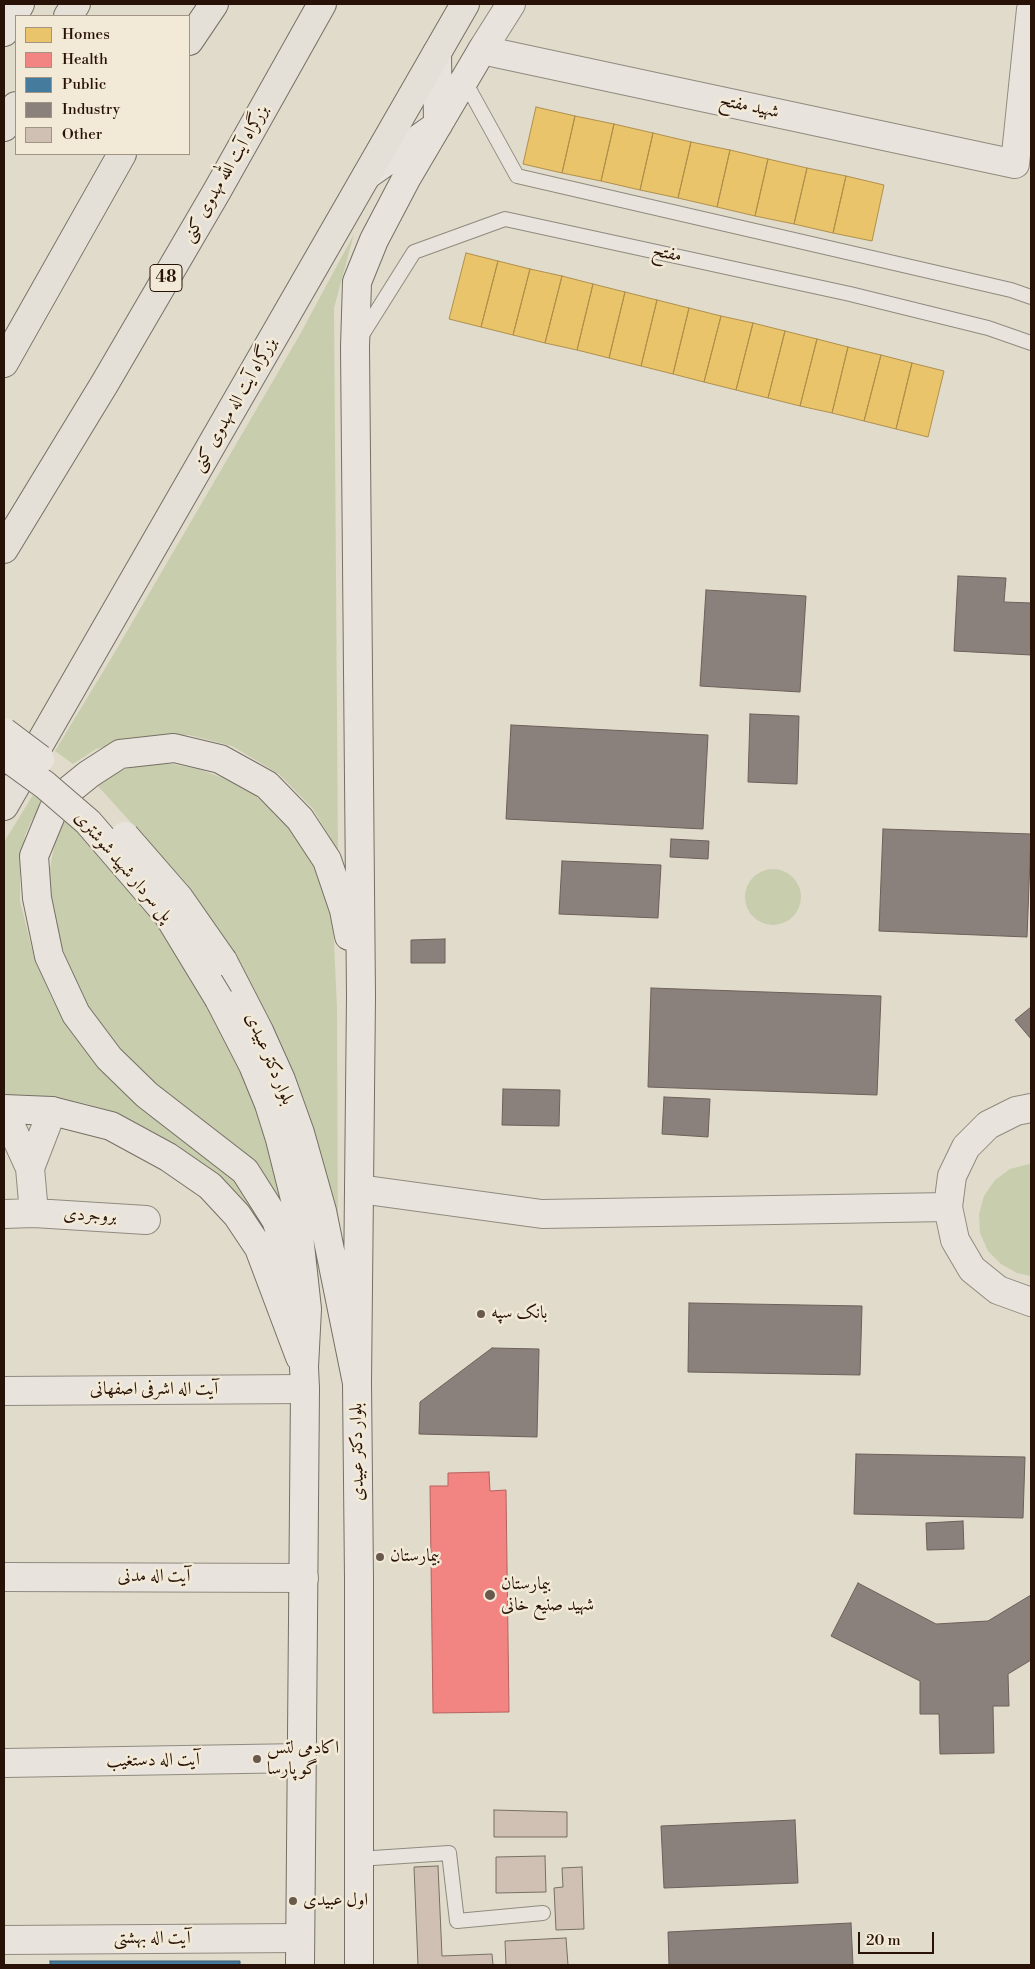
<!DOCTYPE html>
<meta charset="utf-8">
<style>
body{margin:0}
#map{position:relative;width:1035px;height:1969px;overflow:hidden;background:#e1dbcb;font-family:"Libre Bodoni",serif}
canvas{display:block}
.frame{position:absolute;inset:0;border:5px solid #281208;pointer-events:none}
.legend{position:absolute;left:15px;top:15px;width:175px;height:140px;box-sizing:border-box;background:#f2ead7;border:1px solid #a19484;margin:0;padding:6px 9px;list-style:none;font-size:15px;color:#281208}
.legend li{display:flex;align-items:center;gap:10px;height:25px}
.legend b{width:25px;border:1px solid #a19484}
.scale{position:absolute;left:858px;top:1932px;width:76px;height:22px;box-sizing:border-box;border:2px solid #281208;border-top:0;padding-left:6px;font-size:15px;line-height:18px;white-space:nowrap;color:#281208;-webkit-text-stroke:4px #f2ead7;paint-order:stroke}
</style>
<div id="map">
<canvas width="1035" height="1969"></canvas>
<div class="frame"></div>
<ul class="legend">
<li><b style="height:14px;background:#e9c46a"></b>Homes</li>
<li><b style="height:14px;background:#f28482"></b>Health</li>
<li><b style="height:14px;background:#457b9d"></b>Public</li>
<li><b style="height:14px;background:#8a817c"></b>Industry</li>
<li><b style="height:14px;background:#d0c0b3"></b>Other</li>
</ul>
<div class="scale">20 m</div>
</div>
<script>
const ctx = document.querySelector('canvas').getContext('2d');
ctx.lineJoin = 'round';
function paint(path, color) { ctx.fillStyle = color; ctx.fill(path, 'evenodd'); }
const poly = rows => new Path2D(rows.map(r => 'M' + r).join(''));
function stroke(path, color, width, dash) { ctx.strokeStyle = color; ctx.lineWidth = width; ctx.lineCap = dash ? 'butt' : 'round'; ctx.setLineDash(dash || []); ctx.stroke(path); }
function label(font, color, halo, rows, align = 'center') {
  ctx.font = font + ' "Libre Bodoni",Amiri,serif'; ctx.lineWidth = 5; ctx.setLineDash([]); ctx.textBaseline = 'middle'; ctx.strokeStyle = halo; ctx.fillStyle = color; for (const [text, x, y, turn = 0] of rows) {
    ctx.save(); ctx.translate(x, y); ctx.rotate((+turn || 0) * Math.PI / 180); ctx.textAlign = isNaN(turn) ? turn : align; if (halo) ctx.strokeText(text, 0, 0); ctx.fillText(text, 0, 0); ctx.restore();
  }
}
paint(poly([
 [354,234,334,308,338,851,313,809,279,774,232,746,189,735,135,739,96,749,73,764,55,751,112,657,298,338],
 [143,764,172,764,199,769,225,779,253,794,276,812,296,833,312,858,333,921,337,1007,338,1245,324,1173,308,1111,268,1016,187,884,96,784,117,772],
 [33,795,43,802,32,820,25,835,20,876,20,901,35,961,52,999,68,1028,90,1056,116,1083,193,1140,253,1196,277,1251,223,1180,177,1145,120,1114,87,1104,54,1097,4,1096,4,842],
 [65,821,97,849,158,915,238,1059,267,1137,290,1235,131,1065,100,1026,84,1001,61,945,55,924,50,895,49,874,56,836],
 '745 897a28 28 0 1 1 56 0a28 28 0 1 1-56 0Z',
 [1029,1164,1031,1164,1031,1276,1017,1273,1001,1264,988,1251,980,1233,979,1214,984,1196,995,1180,1010,1169]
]), '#c8cdae');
const homes = poly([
 [536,107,575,116,562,173,523,164,536,107],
 [575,116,614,124,601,181,562,173,575,116],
 [614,124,653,133,640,190,601,181,614,124],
 [653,133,691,142,678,198,640,190,653,133],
 [691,142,730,150,717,207,678,198,691,142],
 [730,150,768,159,755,216,717,207,730,150],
 [768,159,807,168,794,224,755,216,768,159],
 [807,168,846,176,833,233,794,224,807,168],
 [846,176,884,185,872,241,833,233,846,176],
 [466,253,498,261,481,327,449,319,466,253],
 [498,261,530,269,513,335,481,327,498,261],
 [530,269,562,276,545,343,513,335,530,269],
 [562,276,593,284,577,350,545,343,562,276],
 [593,284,625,292,609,358,577,350,593,284],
 [625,292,657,300,641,366,609,358,625,292],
 [657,300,689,308,673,374,641,366,657,300],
 [689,308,721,316,704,382,673,374,689,308],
 [721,316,753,323,736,390,704,382,721,316],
 [753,323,785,331,768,398,736,390,753,323],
 [785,331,817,339,800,406,768,398,785,331],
 [817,339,848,347,832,413,800,406,817,339],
 [848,347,881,355,864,421,832,413,848,347],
 [881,355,912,363,896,429,864,421,881,355],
 [912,363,944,371,928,437,896,429,912,363]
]);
paint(homes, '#e9c46a');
stroke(homes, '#af8f4d', 1);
const health = poly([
 [489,1472,490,1491,506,1490,509,1712,433,1713,430,1486,448,1486,448,1473,489,1472]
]);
paint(health, '#f28482');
stroke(health, '#b5625d', 1);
const public = poly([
 [50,1961,240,1961,240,1965,50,1965,50,1961]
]);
paint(public, '#457b9d');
stroke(public, '#3c5c70', 1);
const industry = poly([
 [958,576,1006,578,1004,602,1031,603,1031,655,954,651,958,576],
 [706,590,806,596,800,692,700,686,706,590],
 [750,714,799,716,797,784,748,782,750,714],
 [511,725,708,735,703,829,506,819,511,725],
 [883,829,1031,834,1027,937,879,931,883,829],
 [671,839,709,841,708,859,670,857,671,839],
 [562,861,661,865,658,918,559,914,562,861],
 [445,939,445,963,411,963,411,940,445,939],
 [651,988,881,996,877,1095,648,1087,651,988],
 [1031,1007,1031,1039,1015,1020,1031,1007],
 [503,1089,560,1090,559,1126,502,1125,503,1089],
 [664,1097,710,1099,708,1137,662,1134,664,1097],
 [689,1303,862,1306,860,1375,688,1372,689,1303],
 [492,1348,539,1349,537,1437,419,1434,420,1402,492,1348],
 [856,1454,1025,1457,1023,1518,854,1514,856,1454],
 [963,1521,964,1549,927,1550,926,1523,963,1521],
 [858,1583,936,1624,988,1621,1031,1595,1031,1660,1008,1674,1009,1706,993,1706,994,1753,940,1754,939,1714,920,1714,920,1681,831,1636,858,1583],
 [795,1820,798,1883,664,1888,661,1826,795,1820],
 [851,1923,853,1965,669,1965,668,1932,851,1923]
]);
paint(industry, '#8a817c');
stroke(industry, '#6d6059', 1);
const building = poly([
 [494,1810,567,1812,567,1837,494,1837,494,1810],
 [545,1856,546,1892,496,1893,496,1857,545,1856],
 [438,1866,442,1956,492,1954,493,1965,418,1965,414,1867,438,1866],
 [582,1867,584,1929,556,1930,554,1888,563,1887,562,1868,582,1867],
 [566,1938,568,1965,506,1965,505,1941,566,1938]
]);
paint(building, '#d0c0b3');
stroke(building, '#766f65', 1);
const lane = poly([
 [464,80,517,176,1011,290,1031,297],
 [360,338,414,252,505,219,850,294,988,328,1031,343],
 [358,1859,449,1853,457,1921,543,1913]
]);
const street = poly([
 [511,4,482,50,1015,164,1031,9],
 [1031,1108,1016,1111,988,1125,966,1147,952,1176,948,1207,955,1240,972,1269,998,1290,1031,1302],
 [4,1111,30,1168,34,1213],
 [30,1168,52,1111],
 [359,1189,542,1214,948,1207],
 [4,1214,34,1213,146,1220],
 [4,1391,305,1389],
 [4,1577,304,1578],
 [4,1763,302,1758],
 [4,1940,300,1938]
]);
const secondary = poly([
 [4,32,20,4],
 [367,175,438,125,437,53],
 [223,961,259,1031,281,1080,300,1133,322,1211,357,1383,359,1579,359,1965],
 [219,999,253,1065,269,1104,280,1139,295,1199,307,1309,304,1367,305,1389,300,1965],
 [4,1109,52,1111,111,1126,168,1157,210,1186,237,1215,259,1248,300,1357],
 [307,1309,276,1220,245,1171,147,1095,109,1058,76,1014,49,956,37,898,34,856,53,810,68,791,89,774,120,754,174,748,220,759,267,785,300,819,327,860,344,910,349,936],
 [357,1383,361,996,355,347,357,282,374,240,406,179,482,50]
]);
const primary = poly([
 [68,16,76,4],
 [4,127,16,106],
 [4,806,465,4]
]);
const highway = poly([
 [189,41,214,4],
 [4,363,122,154],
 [4,549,105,383,217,191,322,4]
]);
stroke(lane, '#908a7f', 16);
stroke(street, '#908a7f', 30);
stroke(secondary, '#766f65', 30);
stroke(primary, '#766f65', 30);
stroke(highway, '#766f65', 30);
stroke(lane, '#e8e4dd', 14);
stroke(street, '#e8e4dd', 28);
stroke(secondary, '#e8e4dd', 28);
stroke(primary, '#e4e0d7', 28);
stroke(highway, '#e4e0d7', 28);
const secondaryBridge = poly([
 [4,732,40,759],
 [4,755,45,785,88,822,168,915,219,999],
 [125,836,179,898,223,961]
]);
stroke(secondaryBridge, '#766f65', 30, []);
stroke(secondaryBridge, '#e8e4dd', 28);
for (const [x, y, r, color] of [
 [481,1314,5,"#69584c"],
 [380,1557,5,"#69584c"],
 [490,1595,6,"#69584c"],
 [257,1759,5,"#69584c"],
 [293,1901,5,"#69584c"]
]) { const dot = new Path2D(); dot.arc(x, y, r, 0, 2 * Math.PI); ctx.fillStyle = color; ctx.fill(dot); stroke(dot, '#f2ead7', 2); }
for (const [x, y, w] of [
 [166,278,32]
]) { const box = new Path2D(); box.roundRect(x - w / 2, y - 13.5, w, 27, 4); ctx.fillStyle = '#f2ead7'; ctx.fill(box); stroke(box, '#281208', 1); }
label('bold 16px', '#281208', null, [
 ["48",166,278]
]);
label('18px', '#281208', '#f2ead7', [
 ["شهید مفتح",749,107,12],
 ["بزرگراه آیت الله مهدوی کنی",226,174,-60],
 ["مفتح",667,254,12],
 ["بزرگراه آیت اله مهدوی کنی",235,405,-60],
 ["پل سردار شهید شوشتری",123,867,49],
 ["بلوار دکتر عبیدی",269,1059,67],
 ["بروجردی",90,1216,3],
 ["آیت اله اشرفی اصفهانی",154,1390],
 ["بلوار دکتر عبیدی",358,1452,-91],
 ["آیت اله مدنی",154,1577],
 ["آیت اله دستغیب",153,1761,-1],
 ["آیت اله بهشتی",152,1939]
]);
label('18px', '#281208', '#f2ead7', [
 ["بانک سپه",491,1314],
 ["بیمارستان",390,1557],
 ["بیمارستان",501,1585],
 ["شهید صنیع خانی",501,1606],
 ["اکادمی لتس",267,1749],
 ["گو پارسا",267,1770],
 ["اول عبیدی",303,1901]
], 'left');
</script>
